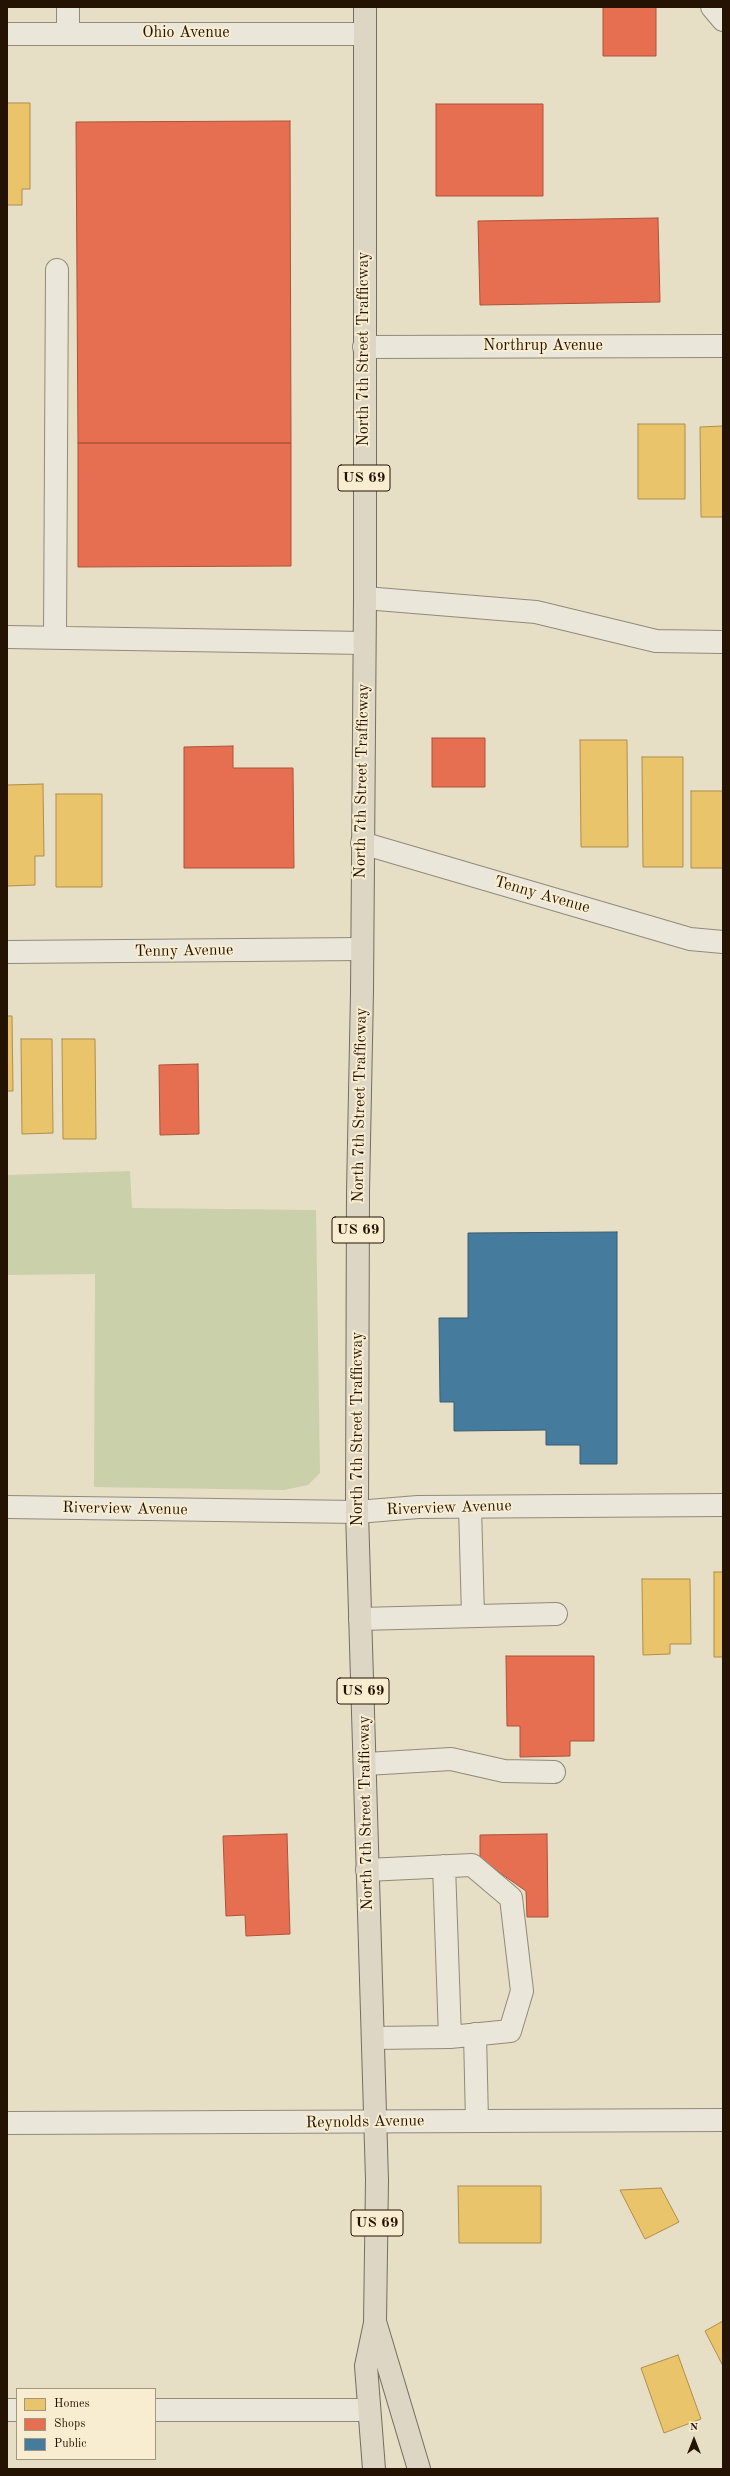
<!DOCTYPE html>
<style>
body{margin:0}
#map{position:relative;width:730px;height:2476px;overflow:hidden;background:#e6dec5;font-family:"Old Standard TT",serif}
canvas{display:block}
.frame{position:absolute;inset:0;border:8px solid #241302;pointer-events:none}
.legend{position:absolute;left:16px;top:2388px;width:140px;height:72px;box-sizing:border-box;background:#f8edd0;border:1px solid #a3967e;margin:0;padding:5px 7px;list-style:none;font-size:12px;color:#241302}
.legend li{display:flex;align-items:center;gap:8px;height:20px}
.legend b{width:20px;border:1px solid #a3967e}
.north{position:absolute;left:674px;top:2420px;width:40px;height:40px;-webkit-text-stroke:3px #f8edd0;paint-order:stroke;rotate:0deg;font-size:11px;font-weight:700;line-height:16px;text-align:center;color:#241302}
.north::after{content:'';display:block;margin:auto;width:14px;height:18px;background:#241302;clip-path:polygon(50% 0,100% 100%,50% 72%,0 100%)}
</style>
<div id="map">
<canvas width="730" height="2476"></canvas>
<div class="frame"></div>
<ul class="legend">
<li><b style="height:11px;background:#e9c46a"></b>Homes</li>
<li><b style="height:11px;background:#e76f51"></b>Shops</li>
<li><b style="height:11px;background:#457b9d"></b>Public</li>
</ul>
<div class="north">N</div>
</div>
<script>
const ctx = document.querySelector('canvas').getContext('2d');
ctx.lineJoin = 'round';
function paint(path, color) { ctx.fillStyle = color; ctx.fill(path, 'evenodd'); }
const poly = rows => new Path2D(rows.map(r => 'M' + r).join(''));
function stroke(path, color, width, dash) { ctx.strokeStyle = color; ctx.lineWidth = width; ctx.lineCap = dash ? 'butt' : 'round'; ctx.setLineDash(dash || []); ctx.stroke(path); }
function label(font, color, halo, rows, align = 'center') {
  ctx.font = font + ' "Old Standard TT",serif'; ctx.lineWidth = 4; ctx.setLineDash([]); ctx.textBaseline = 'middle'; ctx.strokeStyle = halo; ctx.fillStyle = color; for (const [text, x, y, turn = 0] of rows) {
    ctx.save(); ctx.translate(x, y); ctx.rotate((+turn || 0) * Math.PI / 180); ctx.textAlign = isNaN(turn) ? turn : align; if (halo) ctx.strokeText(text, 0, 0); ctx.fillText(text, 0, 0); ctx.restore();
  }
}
paint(poly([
 [130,1171,132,1208,316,1210,320,1473,308,1485,284,1490,94,1487,95,1274,7,1275,7,1175]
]), '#cad0aa');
const homes = poly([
 [7,103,30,103,30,189,22,189,22,205,7,205,7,103],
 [638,424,685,424,685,499,638,499,638,424],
 [723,426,723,517,701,517,700,427,723,426],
 [580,740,627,740,628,847,581,847,580,740],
 [642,757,683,757,683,867,643,867,642,757],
 [43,784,44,856,35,856,35,885,7,886,7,785,43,784],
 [691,791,723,791,723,868,691,868,691,791],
 [56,794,102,794,102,887,56,887,56,794],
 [7,1016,12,1016,13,1091,7,1091,7,1016],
 [21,1039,52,1039,53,1133,22,1134,21,1039],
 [62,1039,95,1039,96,1139,63,1139,62,1039],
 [714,1572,723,1572,723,1657,714,1657,714,1572],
 [642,1579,690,1579,691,1644,670,1644,670,1654,643,1655,642,1579],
 [458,2186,541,2186,541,2243,459,2243,458,2186],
 [661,2188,679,2222,645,2239,620,2190,661,2188],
 [723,2321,723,2366,705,2331,723,2321],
 [678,2355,701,2419,664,2433,641,2368,678,2355]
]);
paint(homes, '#e9c46a');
stroke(homes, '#ae8f4b', 1);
const shops = poly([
 [603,7,656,7,656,56,603,56,603,7],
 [436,104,543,104,543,196,436,196,436,104],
 [290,121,291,443,78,443,76,122,290,121],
 [658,218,660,302,480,305,478,221,658,218],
 [78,443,291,443,291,566,78,567,78,443],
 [432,738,485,738,485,787,432,787,432,738],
 [233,746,233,768,293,768,294,868,184,868,184,747,233,746],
 [198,1064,199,1134,160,1135,159,1065,198,1064],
 [506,1656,594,1656,594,1741,570,1741,570,1756,520,1757,520,1726,507,1726,506,1656],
 [287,1834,290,1934,246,1936,245,1915,226,1916,223,1836,287,1834],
 [547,1834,548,1917,527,1917,526,1891,480,1859,480,1835,547,1834]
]);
paint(shops, '#e76f51');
stroke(shops, '#ac5339', 1);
const public = poly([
 [617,1232,617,1464,580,1464,580,1445,546,1445,546,1430,454,1431,454,1402,440,1402,439,1318,468,1318,468,1233,617,1232]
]);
paint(public, '#457b9d');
stroke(public, '#3b5c6e', 1);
const service = poly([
 [68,7,68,33],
 [712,7,723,20],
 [365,598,536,612,656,641,723,642],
 [7,637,364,643],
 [55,637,57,270],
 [470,1507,473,1616],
 [360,1619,556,1614],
 [366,1764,451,1759,504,1771,554,1772],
 [444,1866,450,2037],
 [367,1870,472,1865,511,1898,522,1991,510,2031,450,2037,373,2038],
 [475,2034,477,2121],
 [7,2410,17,2410],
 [155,2410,368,2410]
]);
const minor = poly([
 [7,34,365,34],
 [364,347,723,346],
 [362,843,690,939,723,942],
 [7,952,361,949],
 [7,1507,357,1512,418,1507,723,1505],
 [7,2123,723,2120]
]);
const primary = poly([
 [365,7,365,598,362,992,358,1192,357,1512,377,2180,375,2323,366,2366,374,2469],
 [376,2325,419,2469]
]);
stroke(service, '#918a7a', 24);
stroke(minor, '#918a7a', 24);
stroke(primary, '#756e60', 24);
stroke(service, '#eae6d9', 22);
stroke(minor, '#eae6d9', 22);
stroke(primary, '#ded6c4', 22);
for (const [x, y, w] of [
 [364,478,52],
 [358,1230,52],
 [363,1691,52],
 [377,2223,52]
]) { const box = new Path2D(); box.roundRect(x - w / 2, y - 13, w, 26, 3); ctx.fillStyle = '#f8edd0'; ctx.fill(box); stroke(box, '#241302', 1); }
label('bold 15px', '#241302', null, [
 ["US 69",364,478],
 ["US 69",358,1230],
 ["US 69",363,1691],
 ["US 69",377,2223]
]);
label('16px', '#241302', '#f8edd0', [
 ["Ohio Avenue",186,33],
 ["Northrup Avenue",543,346],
 ["North 7th Street Trafficway",364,349,-90],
 ["North 7th Street Trafficway",362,781,-89],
 ["Tenny Avenue",542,895,16],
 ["Tenny Avenue",184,951,-1],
 ["North 7th Street Trafficway",360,1105,-89],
 ["North 7th Street Trafficway",358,1429,-90],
 ["Riverview Avenue",449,1508,-2],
 ["Riverview Avenue",125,1509,1],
 ["North 7th Street Trafficway",366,1813,-91],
 ["Reynolds Avenue",365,2122,-1]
]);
</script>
